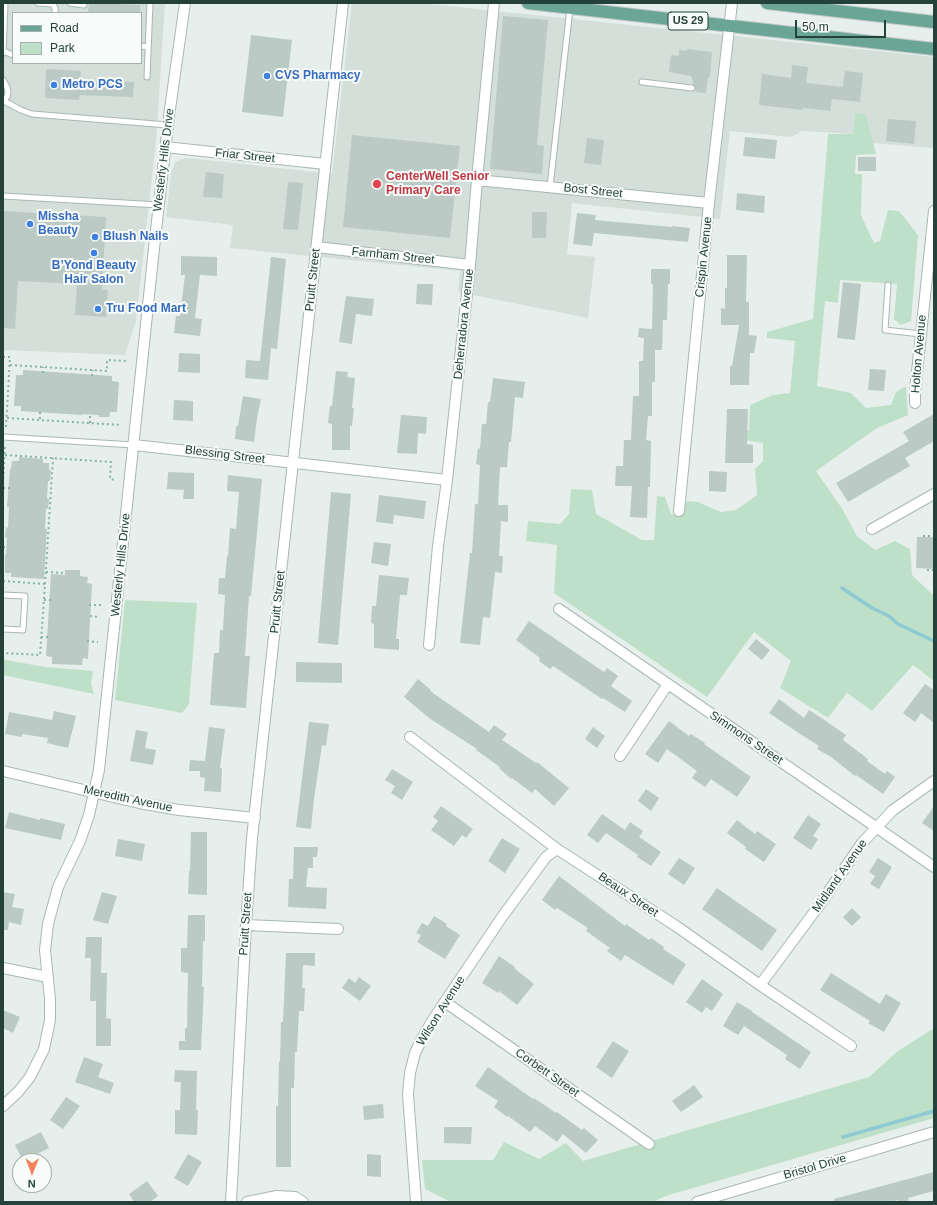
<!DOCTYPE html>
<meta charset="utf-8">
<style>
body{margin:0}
#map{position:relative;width:937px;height:1205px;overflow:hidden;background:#e6efeb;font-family:Helvetica,sans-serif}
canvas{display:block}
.frame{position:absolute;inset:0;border:4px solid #24423a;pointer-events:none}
.legend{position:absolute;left:12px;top:12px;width:130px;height:52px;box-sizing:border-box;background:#f7fbf9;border:1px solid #a3b1ad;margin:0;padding:5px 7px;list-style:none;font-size:12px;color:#24423a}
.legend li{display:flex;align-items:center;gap:8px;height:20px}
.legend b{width:20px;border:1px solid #a3b1ad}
.north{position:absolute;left:12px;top:1153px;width:40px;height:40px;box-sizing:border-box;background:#f7fbf9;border:1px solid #a3b1ad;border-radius:50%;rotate:181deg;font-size:11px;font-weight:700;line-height:16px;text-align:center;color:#24423a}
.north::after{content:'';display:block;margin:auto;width:14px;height:18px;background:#f4845f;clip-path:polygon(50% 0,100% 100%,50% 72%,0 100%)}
.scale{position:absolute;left:795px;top:20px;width:91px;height:18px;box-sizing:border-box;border:2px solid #24423a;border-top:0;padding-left:5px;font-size:12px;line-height:14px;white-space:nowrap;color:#24423a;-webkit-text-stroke:3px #f7fbf9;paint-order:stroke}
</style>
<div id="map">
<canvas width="937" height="1205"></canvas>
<div class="frame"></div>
<ul class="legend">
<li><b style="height:5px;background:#6aa596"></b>Road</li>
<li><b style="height:11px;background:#bfe0c8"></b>Park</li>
</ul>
<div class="north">N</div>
<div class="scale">50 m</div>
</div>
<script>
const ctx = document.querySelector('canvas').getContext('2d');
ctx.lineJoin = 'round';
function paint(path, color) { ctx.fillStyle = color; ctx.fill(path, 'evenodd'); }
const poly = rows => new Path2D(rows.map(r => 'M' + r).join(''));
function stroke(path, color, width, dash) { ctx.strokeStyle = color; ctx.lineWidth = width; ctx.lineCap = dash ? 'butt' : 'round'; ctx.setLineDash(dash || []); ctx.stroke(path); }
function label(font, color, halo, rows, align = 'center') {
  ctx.font = font + ' Helvetica,sans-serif'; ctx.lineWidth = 4; ctx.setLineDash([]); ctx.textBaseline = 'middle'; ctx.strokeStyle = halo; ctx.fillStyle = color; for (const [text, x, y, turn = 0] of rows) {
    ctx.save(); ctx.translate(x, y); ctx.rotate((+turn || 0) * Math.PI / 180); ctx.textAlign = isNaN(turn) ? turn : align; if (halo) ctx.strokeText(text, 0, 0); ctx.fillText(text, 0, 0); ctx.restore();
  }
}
paint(poly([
 [3,3,165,3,156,141,136,321,125,355,3,350],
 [13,13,141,13,141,63,13,63],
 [352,3,420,3,934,57,934,147,931,148,873,143,866,114,855,113,853,134,800,131,799,133,791,137,730,131,720,219,572,203,567,254,595,257,588,318,458,292,460,271,230,248,233,225,166,217,171,174,175,162,182,159,187,158,225,162,332,174]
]), '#d4dfda');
paint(poly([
 [855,113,866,114,876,154,856,155,855,174,862,174,861,215,874,243,880,241,888,210,899,211,918,235,911,321,901,325,894,319,897,284,840,280,838,303,825,301,817,386,851,393,866,408,891,405,896,392,906,386,908,415,877,428,816,471,843,510,857,536,875,550,895,541,910,549,912,575,934,596,934,681,913,665,872,711,847,693,828,718,780,688,791,661,754,632,707,697,554,593,557,545,526,541,528,521,560,524,569,514,571,489,592,490,596,514,642,540,654,540,657,496,665,497,671,514,682,515,687,501,698,502,721,512,736,510,757,495,755,469,763,461,763,443,728,437,729,431,749,431,750,405,773,395,790,393,795,341,767,338,767,332,813,319,828,134,853,134],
 [125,600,197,603,189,704,182,713,115,700],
 [6,660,45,667,93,671,91,683,94,694,3,675,3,661],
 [934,1028,934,1118,669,1195,652,1202,451,1202,425,1189,422,1160,493,1160,504,1142,539,1159,566,1143,583,1161,869,1077,898,1051]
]), '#bfe0c8');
stroke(poly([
 [842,588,872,608,889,616,898,624,934,641],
 [843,1137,934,1111]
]), '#8ec9d4', 3.5);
paint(poly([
 [89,3,140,5,140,13,88,13],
 [503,16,548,20,537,145,544,146,542,174,490,169],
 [251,35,292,40,283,117,242,112],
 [687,49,712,52,710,77,708,77,706,93,696,92,691,76,669,72,671,55,679,56,679,50,687,51],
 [792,65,808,67,806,83,843,87,845,71,863,73,860,102,832,99,830,111,803,108,803,110,759,105,762,74,791,78],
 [46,69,81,71,80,80,134,82,133,97,80,95,79,100,45,98],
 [888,119,916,121,914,144,886,141],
 [352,135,460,146,450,238,343,227],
 [745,137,777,140,775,159,743,156],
 [587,138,604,140,601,165,584,163],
 [858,157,876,157,876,171,858,171],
 [206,172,224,174,222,198,203,197],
 [288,182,303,183,298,230,283,229],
 [737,193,765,196,764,213,736,210],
 [3,211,106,217,102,290,108,290,106,317,75,315,77,284,18,281,15,329,3,328],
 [532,212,547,212,546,238,532,238],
 [577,213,596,215,595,220,672,227,672,226,690,228,688,242,594,233,592,246,573,244],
 [727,255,747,255,746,302,749,302,749,335,757,336,754,353,750,353,749,385,730,385,730,366,732,366,739,325,721,325,721,308,725,309,725,288,727,288],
 [181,256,217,257,217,276,200,275,195,318,202,319,200,336,174,333,176,316,180,316,185,275,181,275],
 [271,257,286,259,277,349,271,348,268,380,245,378,246,360,260,361],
 [651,269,670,269,670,284,668,284,667,320,663,320,662,350,655,350,655,382,652,382,652,416,648,416,646,440,651,441,650,487,648,487,647,518,630,517,632,486,615,486,616,466,623,466,624,440,631,440,633,396,639,396,639,361,643,361,644,338,638,337,639,328,652,329,653,284,651,284],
 [843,282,861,284,855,340,837,338],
 [417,284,433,284,432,305,416,304],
 [346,296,374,299,372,316,356,314,352,344,339,342],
 [179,353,200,354,200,373,178,372],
 [870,369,886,370,884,391,868,390],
 [23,370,112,376,112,381,119,382,117,412,110,412,109,417,99,417,99,415,82,414,82,415,21,411,21,406,14,406,16,375,23,375],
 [336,371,348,372,347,377,355,378,352,408,354,408,352,426,350,426,350,450,332,450,332,424,328,423,330,406,332,406],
 [493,378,525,382,523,398,515,397,511,442,509,442,507,467,500,467,498,505,508,505,508,522,501,521,499,556,503,556,502,573,495,572,490,618,483,617,480,645,460,643,470,553,472,553,475,504,478,504,480,465,476,464,478,448,480,449,482,424,486,424,488,402,490,402],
 [243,396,261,399,257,418,254,442,235,439,236,426,238,426],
 [174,400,193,401,193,421,173,420],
 [727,409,748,409,747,444,753,445,753,463,725,463],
 [934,414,934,441,905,458,910,466,848,502,836,483,909,441,903,432],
 [401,415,427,417,426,434,418,433,417,454,397,453],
 [19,457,43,459,43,463,49,463,49,470,51,470,50,481,48,481,47,498,49,499,48,509,46,508,45,529,47,529,44,579,11,577,11,573,5,573,5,555,6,555,7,538,5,537,6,527,8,528,9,507,7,507,10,469,11,469,12,461,19,461],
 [709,471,727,472,726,492,709,491],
 [168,472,194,473,194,499,183,499,184,490,167,489],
 [228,475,262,479,251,596,249,596,245,656,250,656,246,708,210,705,214,653,219,653,220,630,223,630,225,595,218,594,219,578,225,578,227,556,228,556,230,528,236,529,239,492,227,491],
 [331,492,351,494,338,645,318,643],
 [379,495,426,501,424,519,394,515,393,524,376,522],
 [917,537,934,537,934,569,916,568],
 [374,542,391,544,388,566,371,563],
 [65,570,80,570,80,576,88,577,87,583,92,584,88,659,83,658,82,665,52,664,52,657,46,656,51,574,65,575],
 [379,575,409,578,407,595,400,595,396,639,399,639,399,650,374,648,374,624,371,623,372,606,376,606],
 [529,621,604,672,607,668,618,676,611,686,632,701,625,712,603,698,602,699,553,666,550,669,539,661,540,658,516,640],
 [756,639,770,650,762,660,748,649],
 [296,662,342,663,342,683,296,682],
 [418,679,431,690,430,691,489,732,494,725,507,734,502,740,536,763,537,762,569,788,554,806,535,789,532,793,512,778,511,779,499,768,500,767,476,750,477,749,429,718,404,697],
 [925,684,934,690,934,723,921,713,915,722,903,713],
 [779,699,804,718,809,710,823,719,846,735,843,740,868,759,867,761,885,774,887,771,895,777,883,794,856,775,855,776,831,757,817,749,819,746,797,732,769,713],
 [54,711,76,716,68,748,47,743,48,738,22,734,22,737,5,734,9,712,52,720],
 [669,721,689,736,691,734,705,743,704,744,751,777,737,797,711,779,705,787,692,778,697,771,667,749,658,763,645,754],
 [309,722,329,724,326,746,322,745,314,799,311,829,296,827],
 [209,727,225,729,220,768,222,768,221,792,204,791,205,778,200,777,200,771,189,771,190,760,205,761],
 [593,727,605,736,597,748,585,739],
 [136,730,148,732,145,748,156,750,153,765,130,761],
 [392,769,413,782,402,800,391,793,395,786,385,780],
 [646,789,659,798,651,811,638,801],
 [441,806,473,829,466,838,462,835,454,846,431,830,438,821,433,817],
 [934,806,934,831,922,823],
 [9,812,40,820,40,818,65,824,61,840,5,828],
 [602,814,625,830,630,822,643,831,639,837,661,852,651,866,637,857,638,855,606,833,598,843,587,835],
 [808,815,821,824,813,836,818,839,811,850,793,838],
 [737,820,755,834,757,831,776,844,764,862,745,849,746,847,727,833],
 [191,832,207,832,207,895,188,894,189,871,190,871],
 [502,838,520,849,505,873,488,861],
 [118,839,145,844,142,861,115,856],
 [294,847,318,847,317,857,313,857,313,868,308,868,306,887,327,888,326,909,288,907,289,879,293,879],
 [679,858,695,868,684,885,668,874],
 [878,858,892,867,879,889,870,884,875,876,869,872],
 [559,876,625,926,626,924,649,940,651,938,664,947,663,949,686,964,673,985,625,955,621,961,607,951,610,948,586,931,588,928,557,908,555,910,542,900],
 [717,888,777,930,762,951,702,909],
 [3,892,15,894,12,907,24,909,21,925,9,922,8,930,3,930],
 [102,892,117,896,108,924,93,920],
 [852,908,861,917,852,926,843,917],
 [188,915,205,915,205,941,203,941,202,987,204,987,201,1050,179,1050,179,1041,185,1041,185,1028,187,1028,188,973,181,972,181,948,187,948],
 [434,916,447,924,446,926,460,935,445,959,417,942,421,935,416,933,422,923,428,926],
 [86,937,102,937,101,973,107,973,106,1018,111,1019,111,1046,96,1046,96,1001,90,1001,91,958,85,958],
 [286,953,315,953,315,966,303,965,302,988,305,988,304,1011,299,1011,297,1052,295,1052,294,1088,291,1088,291,1167,276,1167,276,1106,278,1106,279,1061,280,1061,281,1022,283,1022],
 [499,956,515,967,514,968,534,984,517,1005,499,991,498,993,482,983],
 [831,973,880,1004,886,994,901,1003,884,1032,868,1023,870,1021,820,990],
 [359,977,371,986,360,1001,342,988,349,978,355,983],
 [702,979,723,994,712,1011,706,1007,702,1013,686,1002],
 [737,1002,752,1011,752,1012,811,1052,800,1069,785,1059,787,1055,744,1026,738,1035,723,1026],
 [3,1010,20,1017,13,1033,3,1028],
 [613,1041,629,1051,612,1078,596,1067],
 [84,1057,103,1064,98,1077,114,1083,110,1094,75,1082],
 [488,1067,533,1099,534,1098,556,1113,557,1112,582,1130,584,1128,598,1140,586,1153,563,1134,557,1142,535,1126,530,1132,508,1116,507,1117,494,1107,498,1101,475,1086],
 [175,1070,197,1071,196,1110,198,1110,197,1135,175,1134,175,1110,180,1110,181,1082,174,1082],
 [694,1085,703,1097,681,1112,672,1101],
 [66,1097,80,1106,63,1129,50,1120],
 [383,1104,384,1118,364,1120,363,1106],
 [444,1127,472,1127,471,1144,444,1143],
 [41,1132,49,1148,23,1161,15,1145],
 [188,1154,202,1162,188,1186,174,1178],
 [367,1154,381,1155,381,1177,367,1176],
 [934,1172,934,1191,908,1198,909,1202,899,1202,898,1200,890,1202,834,1202,834,1199],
 [147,1181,158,1196,150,1202,134,1202,129,1194]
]), '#bbcac4');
const lane = poly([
 [38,3,53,4,55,8,55,13],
 [70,3,84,5],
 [141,46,148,47],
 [3,51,13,55],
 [3,53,5,3],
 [147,77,150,3],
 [3,80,7,87,8,92,7,97,3,102],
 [642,82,692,88],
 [4,101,21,110,32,114,168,125],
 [550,187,570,8],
 [3,196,159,205],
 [888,285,885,330,921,334],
 [3,437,134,445],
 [3,595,25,596,23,630,3,629]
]);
const street = poly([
 [165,147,325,164],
 [477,180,709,203],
 [317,247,470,265],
 [915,403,915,391,934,211],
 [134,445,447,480],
 [679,511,709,203,732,3],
 [872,529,934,494],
 [559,609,934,867],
 [429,645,438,546,447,480,470,265,477,180,494,3],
 [410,737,557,849,676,926,760,985,851,1046],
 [620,756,668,684],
 [3,771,139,803,179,810,255,818],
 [246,925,338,929],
 [3,968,48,977],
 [760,985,818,907,862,843,893,810,934,781],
 [445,1002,649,1144],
 [3,1106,18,1092,30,1077,44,1049,50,1020,50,999,45,950,48,924,58,887,80,841,89,815,99,770,155,239,169,116,185,3],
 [231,1202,246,925,252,838,343,3],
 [247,1202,277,1196,295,1197,303,1202],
 [416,1202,408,1094,410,1073,415,1053,424,1035,434,1018,502,917,546,857,557,849],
 [697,1202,934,1132]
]);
const primary = poly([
 [528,3,934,49],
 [767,3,934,22]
]);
stroke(lane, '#a8b8b2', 7);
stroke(street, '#a8b8b2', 12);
stroke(primary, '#c2cac8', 14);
stroke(poly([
 [3,357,10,357,6,427],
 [10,365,107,371,107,360,128,361],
 [43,373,43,367],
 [92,376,93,370],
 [7,418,121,425],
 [40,419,40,411],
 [90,423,90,414],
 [5,455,111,462,110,479,115,480],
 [3,484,5,445],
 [3,488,10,488],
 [923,536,934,536],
 [3,547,7,547],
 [927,570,934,570],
 [46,572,65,573],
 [3,581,45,584,40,655,3,653],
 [45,584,53,458],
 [44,600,52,600],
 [89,605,101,605],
 [90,616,100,617],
 [41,637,50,637],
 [87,641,98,642]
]), '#86b3a5', 2, [2, 3]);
stroke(lane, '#fff', 5);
stroke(street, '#fff', 10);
stroke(primary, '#6aa596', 12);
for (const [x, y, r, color] of [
 [267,76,4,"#3f7fe0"],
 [54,85,4,"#3f7fe0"],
 [377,184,5,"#e0444e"],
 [30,224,4,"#3f7fe0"],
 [95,237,4,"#3f7fe0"],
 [94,253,4,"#3f7fe0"],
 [98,309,4,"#3f7fe0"]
]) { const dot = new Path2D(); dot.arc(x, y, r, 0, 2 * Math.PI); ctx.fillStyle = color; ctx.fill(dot); stroke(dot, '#f7fbf9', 1.5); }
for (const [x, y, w] of [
 [688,21,40]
]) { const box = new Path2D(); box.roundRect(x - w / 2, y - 9, w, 18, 3); ctx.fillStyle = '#f7fbf9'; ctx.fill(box); stroke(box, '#24423a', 1); }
label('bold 11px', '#24423a', null, [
 ["US 29",688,21]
]);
label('bold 12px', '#366cbe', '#f7fbf9', [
 ["CVS Pharmacy",275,76],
 ["Metro PCS",62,85],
 ["Missha",38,217],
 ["Beauty",38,231],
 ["Blush Nails",103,237],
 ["B’Yond Beauty",94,266,"center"],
 ["Hair Salon",94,280,"center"],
 ["Tru Food Mart",106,309]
], 'left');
label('12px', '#24423a', '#f7fbf9', [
 ["Friar Street",245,156,6],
 ["Westerly Hills Drive",164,160,-83],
 ["Bost Street",593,191,6],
 ["Farnham Street",393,256,6],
 ["Crispin Avenue",704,257,-84],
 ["Pruitt Street",313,280,-84],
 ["Deherradora Avenue",464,324,-84],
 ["Holton Avenue",919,354,-85],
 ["Blessing Street",225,455,7],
 ["Westerly Hills Drive",121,565,-84],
 ["Pruitt Street",278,602,-84],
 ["Simmons Street",746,738,34],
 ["Meredith Avenue",128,799,12],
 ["Midland Avenue",840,876,-55],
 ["Beaux Street",628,895,34],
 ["Pruitt Street",246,924,-86],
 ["Wilson Avenue",441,1011,-58],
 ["Corbett Street",547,1073,35],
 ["Bristol Drive",815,1167,-16]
]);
label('bold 12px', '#be3a42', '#f7fbf9', [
 ["CenterWell Senior",386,177],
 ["Primary Care",386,191]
], 'left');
</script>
